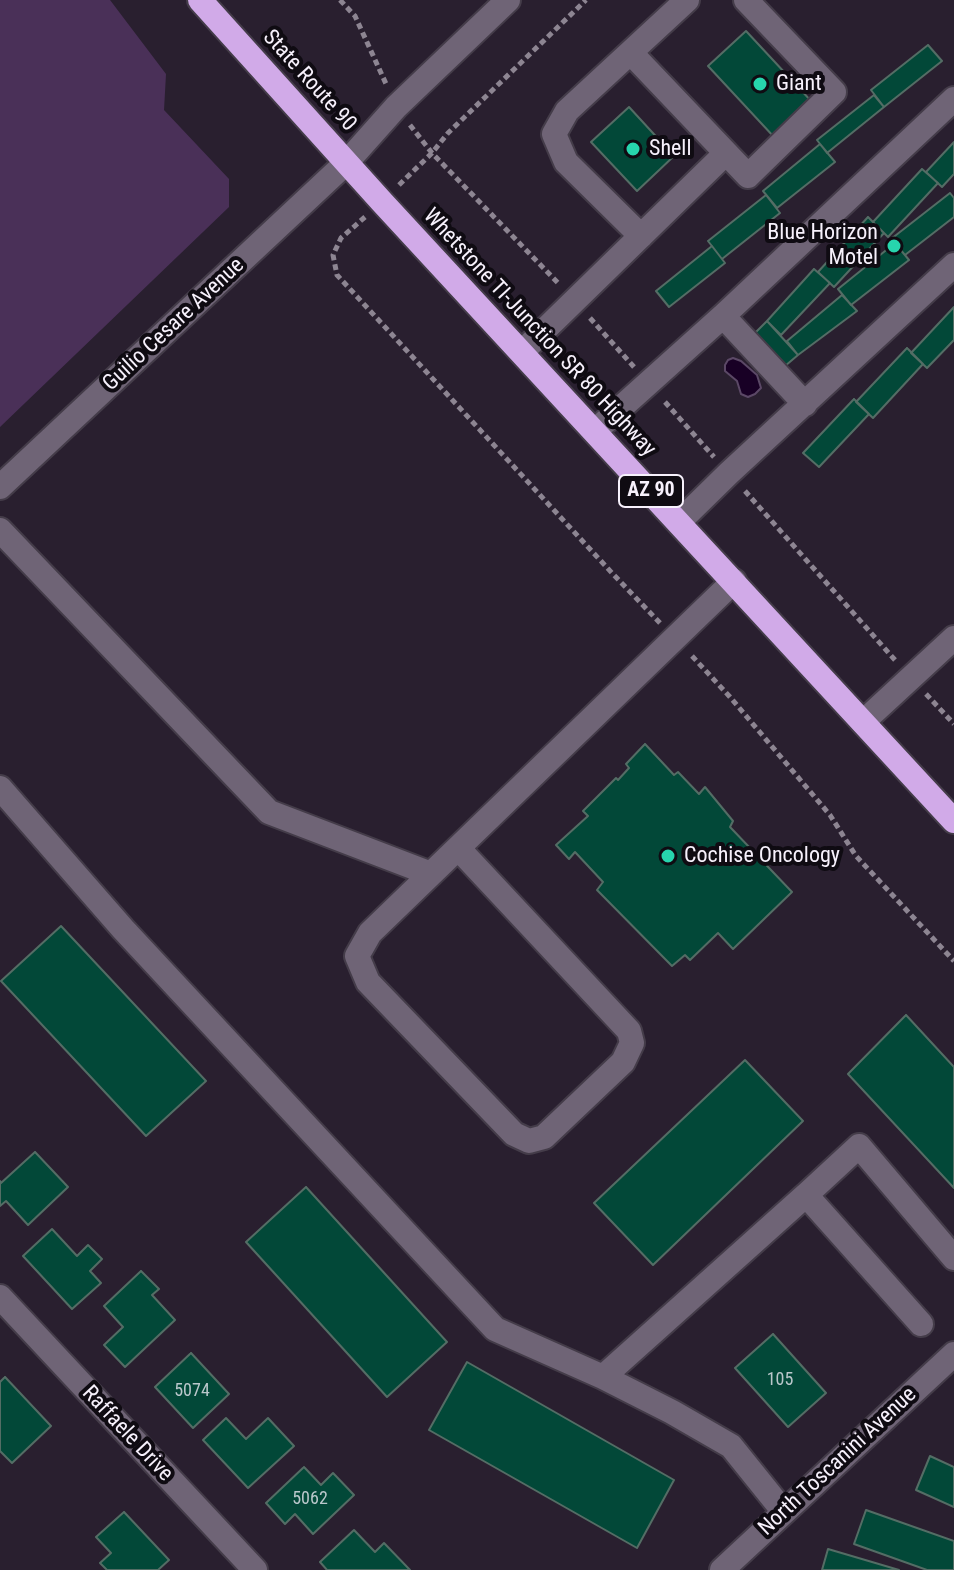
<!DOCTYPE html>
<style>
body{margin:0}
canvas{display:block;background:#291f2f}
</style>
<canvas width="954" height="1570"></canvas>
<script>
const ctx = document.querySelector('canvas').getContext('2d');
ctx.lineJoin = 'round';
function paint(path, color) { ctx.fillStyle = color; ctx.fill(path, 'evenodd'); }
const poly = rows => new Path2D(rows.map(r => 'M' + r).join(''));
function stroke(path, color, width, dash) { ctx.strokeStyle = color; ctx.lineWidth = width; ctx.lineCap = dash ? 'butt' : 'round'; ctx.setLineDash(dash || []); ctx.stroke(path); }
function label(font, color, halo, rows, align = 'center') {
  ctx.font = font + ' "Roboto Condensed",sans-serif'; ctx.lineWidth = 8; ctx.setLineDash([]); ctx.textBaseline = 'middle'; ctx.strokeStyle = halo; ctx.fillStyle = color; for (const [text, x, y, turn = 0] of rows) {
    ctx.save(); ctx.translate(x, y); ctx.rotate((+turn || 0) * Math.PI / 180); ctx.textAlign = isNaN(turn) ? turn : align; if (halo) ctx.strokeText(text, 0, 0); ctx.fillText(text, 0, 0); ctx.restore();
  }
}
paint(poly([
 [0,0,110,0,166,74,164,110,229,179,229,207,0,427]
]), '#4a3058');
const water = poly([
 [733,358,741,361,757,375,761,388,755,394,748,397,741,394,737,381,725,371,725,365,728,360,733,358]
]);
paint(water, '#180025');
stroke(water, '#5b4866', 2);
const building = poly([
 [746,31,812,102,774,137,708,66,746,31],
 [928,45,942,61,884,107,871,90,928,45],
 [874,95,884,107,827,153,817,140,874,95],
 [629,107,674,156,637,191,591,142,629,107],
 [954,142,954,174,942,187,926,172,954,142],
 [820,144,835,162,777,208,763,191,820,144],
 [922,169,938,183,888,237,873,222,922,169],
 [950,193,954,198,954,217,905,255,891,239,950,193],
 [766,195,780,213,722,259,708,241,766,195],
 [868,217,884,233,834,287,818,272,868,217],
 [895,243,909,260,851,305,838,289,895,243],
 [712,246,725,263,669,307,656,291,712,246],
 [814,269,830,283,781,335,767,321,814,269],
 [842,295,857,311,798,355,787,341,842,295],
 [954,307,954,340,927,368,911,353,954,307],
 [767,321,798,355,785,366,757,339,759,337,755,333,767,321],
 [907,348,923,364,873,418,856,402,907,348],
 [854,399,869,414,819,467,803,453,854,399],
 [645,744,674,775,678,772,699,794,705,787,733,821,730,827,792,892,733,949,718,933,690,960,685,955,672,966,597,890,603,882,575,852,569,859,556,845,588,816,583,811,616,778,618,780,629,768,626,764,645,744],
 [61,926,206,1081,146,1136,1,981,61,926],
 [906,1015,954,1067,954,1188,848,1074,906,1015],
 [745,1060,803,1121,653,1265,594,1203,745,1060],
 [35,1152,68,1187,28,1225,6,1201,0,1206,0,1181,1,1183,35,1152],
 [306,1187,447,1342,387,1397,246,1242,306,1187],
 [52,1229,77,1256,88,1245,102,1259,90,1271,101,1283,72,1309,23,1256,52,1229],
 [141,1271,159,1289,152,1295,175,1320,125,1367,104,1345,123,1327,104,1306,141,1271],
 [773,1334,826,1393,788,1427,735,1368,773,1334],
 [191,1353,229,1394,193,1428,155,1387,191,1353],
 [467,1362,674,1480,637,1548,429,1430,467,1362],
 [5,1377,51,1426,12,1463,0,1451,0,1382,5,1377],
 [226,1418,246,1439,268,1418,294,1446,248,1488,203,1440,226,1418],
 [930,1456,954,1467,954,1507,916,1490,930,1456],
 [304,1467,321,1485,333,1473,354,1495,313,1534,295,1514,285,1524,266,1503,304,1467],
 [866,1510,954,1541,954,1570,927,1570,854,1544,866,1510],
 [124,1512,169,1560,158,1570,107,1570,100,1563,111,1553,96,1537,124,1512],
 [354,1530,375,1552,384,1543,410,1570,327,1570,320,1562,354,1530],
 [828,1549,899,1570,822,1570,828,1549]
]);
paint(building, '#024838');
stroke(building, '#546d65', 2);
const minor = poly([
 [631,53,748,176,834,92,746,0],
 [641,236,566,162,554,134,567,111,687,0],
 [723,316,805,404],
 [522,352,726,153],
 [595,431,723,316,954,99],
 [0,487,347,162,396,107,508,0],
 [679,522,729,473,954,265],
 [0,530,269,812,431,874],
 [863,722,954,638],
 [0,788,123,929,495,1329,603,1377],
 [458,848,629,1031,632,1043,623,1062,544,1137,529,1141,514,1134,368,982,357,956,370,933,734,581],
 [0,1297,255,1570],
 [921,1324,806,1195,859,1146,954,1258],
 [784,1512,731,1446,672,1412,603,1377,806,1195],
 [722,1570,954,1354]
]);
const highway = poly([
 [200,0,382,202,954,821]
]);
stroke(minor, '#443c49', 28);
stroke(highway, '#443c49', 28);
stroke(poly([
 [340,0,355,16,387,86],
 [410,125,432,153,559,284],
 [399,185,432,153,448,133,586,0],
 [365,217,341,238,333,255,337,275,612,573,660,623],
 [590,318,634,367],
 [665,402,714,457],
 [745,491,895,660],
 [692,656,730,697,830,815,856,856,954,961],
 [926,694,954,724]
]), '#8d8592', 5, [6, 4]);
stroke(minor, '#6f6476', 24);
stroke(highway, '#d1aae8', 24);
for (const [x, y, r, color] of [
 [760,84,8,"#27d5ad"],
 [633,149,8,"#27d5ad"],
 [894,246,8,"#27d5ad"],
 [668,856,8,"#27d5ad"]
]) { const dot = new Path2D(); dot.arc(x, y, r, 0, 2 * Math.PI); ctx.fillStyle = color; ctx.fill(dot); stroke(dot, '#0f0b12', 3); }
label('18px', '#bac7cb', null, [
 ["105",780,1380],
 ["5074",192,1391],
 ["5062",310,1499]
]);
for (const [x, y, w] of [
 [651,491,64]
]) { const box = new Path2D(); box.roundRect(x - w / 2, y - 16, w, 32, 6); ctx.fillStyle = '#0f0b12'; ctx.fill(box); stroke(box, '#f7f1fc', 2); }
label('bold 20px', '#f7f1fc', null, [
 ["AZ 90",651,491]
]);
label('22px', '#f7f1fc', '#0f0b12', [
 ["State Route 90",309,81,48],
 ["Guilio Cesare Avenue",174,325,-43],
 ["Whetstone TI-Junction SR 80 Highway",539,333,47],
 ["Raffaele Drive",127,1434,47],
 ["North Toscanini Avenue",838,1462,-43]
]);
label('22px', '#f7f1fc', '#0f0b12', [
 ["Giant",776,84],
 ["Shell",649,149],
 ["Blue Horizon",878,233,"right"],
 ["Motel",878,258,"right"],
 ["Cochise Oncology",684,856]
], 'left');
</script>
